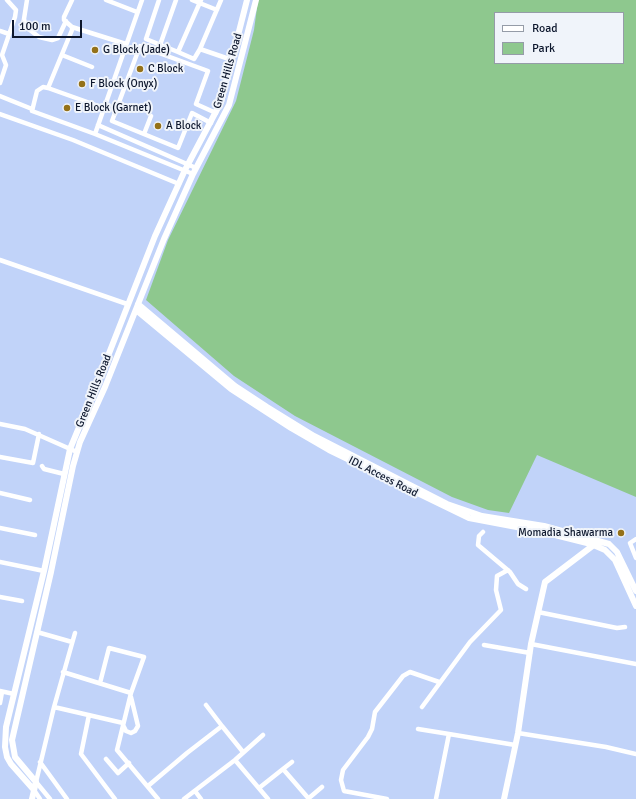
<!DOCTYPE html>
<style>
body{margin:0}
#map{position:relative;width:636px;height:799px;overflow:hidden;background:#c1d3f9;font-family:Signika,sans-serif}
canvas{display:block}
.legend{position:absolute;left:494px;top:12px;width:130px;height:52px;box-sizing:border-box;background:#f0f4fa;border:1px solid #959ca8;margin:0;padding:5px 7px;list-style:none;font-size:12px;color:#0d172d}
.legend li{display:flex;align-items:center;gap:8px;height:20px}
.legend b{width:20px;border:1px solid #959ca8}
.scale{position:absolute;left:12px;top:20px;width:70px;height:18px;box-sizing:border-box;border:2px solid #0d172d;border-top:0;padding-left:5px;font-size:12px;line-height:14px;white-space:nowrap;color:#0d172d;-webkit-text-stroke:3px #f0f4fa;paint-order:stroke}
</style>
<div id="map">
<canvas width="636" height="799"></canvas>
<ul class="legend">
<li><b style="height:5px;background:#fff"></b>Road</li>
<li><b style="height:11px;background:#8ec88e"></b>Park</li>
</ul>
<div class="scale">100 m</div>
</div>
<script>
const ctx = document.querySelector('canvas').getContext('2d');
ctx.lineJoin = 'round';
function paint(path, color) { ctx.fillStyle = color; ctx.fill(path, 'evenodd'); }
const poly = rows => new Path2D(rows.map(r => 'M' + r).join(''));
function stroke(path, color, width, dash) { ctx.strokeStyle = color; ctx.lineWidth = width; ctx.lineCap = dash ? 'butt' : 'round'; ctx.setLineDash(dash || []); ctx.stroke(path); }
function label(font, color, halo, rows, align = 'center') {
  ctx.font = font + ' Signika,sans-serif'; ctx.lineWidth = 4; ctx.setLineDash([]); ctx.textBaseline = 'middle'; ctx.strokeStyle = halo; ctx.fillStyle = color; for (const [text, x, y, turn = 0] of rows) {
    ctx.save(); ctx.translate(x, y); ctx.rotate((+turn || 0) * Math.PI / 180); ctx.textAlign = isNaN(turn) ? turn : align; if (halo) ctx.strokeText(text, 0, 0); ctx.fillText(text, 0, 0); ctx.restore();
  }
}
paint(poly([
 [258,0,636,0,636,497,537,455,509,513,488,510,452,497,295,416,234,376,146,300,168,240,236,101,254,30],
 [495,13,623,13,623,63,495,63]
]), '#8ec88e');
stroke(poly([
 [27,0,24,19,26,27,39,37,52,40,58,38,66,21],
 [72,0,64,17,64,20,72,27,72,30,48,88,43,87,37,91,32,111,95,134,142,0],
 [106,0,137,12],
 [159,0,146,39,178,52],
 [192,0,217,10],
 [221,0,200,49,232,60],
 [72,27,126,44],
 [0,31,9,34],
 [160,45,176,0],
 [200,49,194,59,178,52,201,0],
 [62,55,92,67],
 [0,83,6,65,2,55,15,17,16,10,7,0],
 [48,88,104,108],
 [0,96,32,109],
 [0,114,73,140,179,184],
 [211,123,192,113,178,148,112,121,140,46,208,71,196,104,216,113],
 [98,125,196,168],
 [95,134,193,174],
 [144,134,151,116],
 [0,260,127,304],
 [0,424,25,429,77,452],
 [0,457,33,463,39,434],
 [42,466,44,469,64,474],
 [0,493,30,500],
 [0,528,35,535],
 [483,532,479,536,478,545,510,572,518,584,526,589],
 [636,539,630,543,636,558],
 [0,562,44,571],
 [0,597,22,601],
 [538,612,617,628,625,627],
 [37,632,72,642],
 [531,644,636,664],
 [484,645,530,653],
 [63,672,131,693],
 [100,683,109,648,144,657,131,693,117,750,158,799],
 [0,691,14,694],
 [0,703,2,692],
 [206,705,222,726],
 [54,707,123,723],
 [422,707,470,642,501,610,496,590,497,576,508,570],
 [89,715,81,754,115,799],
 [123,725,126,731,131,733,135,731,138,726,131,697],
 [418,729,449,734],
 [518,733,606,747,636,754],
 [106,759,118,773,129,763],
 [235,760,268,799],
 [40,762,67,799],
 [283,769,292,762],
 [148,786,187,753,222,726,243,752],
 [259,788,283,769,309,799],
 [34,790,40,799],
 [195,791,201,799],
 [309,798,322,787],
 [50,799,36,782,54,707,75,633],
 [184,799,235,760,263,735],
 [387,799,344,791,341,780,343,770,368,737,372,729,375,712,403,676,410,672,439,682],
 [436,799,449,734,515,745]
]), '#fff', 4.5);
stroke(poly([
 [138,304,235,386,267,407,314,436,447,504,482,516,544,526,609,544,617,552,636,591],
 [136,310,231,389,291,428,329,450,469,518,543,532,591,544,605,550,615,560,636,606],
 [34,790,11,764,7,757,5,747,6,727,44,571,70,449,97,384,155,236,185,170,221,102,247,0],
 [32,799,36,782,15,757,12,740,51,572,73,466,80,442,105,387,164,239,193,174,229,105,256,0],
 [504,799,518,733,531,644,545,582,595,544]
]), '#fff', 6);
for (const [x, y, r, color] of [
 [95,50,4,"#947119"],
 [140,69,4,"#947119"],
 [82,84,4,"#947119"],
 [67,108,4,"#947119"],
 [158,126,4,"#947119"],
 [621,533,4,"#947119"]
]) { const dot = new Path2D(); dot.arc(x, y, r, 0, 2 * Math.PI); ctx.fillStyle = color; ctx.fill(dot); stroke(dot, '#f0f4fa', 1.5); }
label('11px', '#0d172d', '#f0f4fa', [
 ["G Block (Jade)",103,50],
 ["C Block",148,69],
 ["F Block (Onyx)",90,84],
 ["E Block (Garnet)",75,108],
 ["A Block",166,126],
 ["Momadia Shawarma",613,533,"right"]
], 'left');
label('11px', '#0d172d', '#f0f4fa', [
 ["Green Hills Road",228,71,-74],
 ["Green Hills Road",94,391,-68],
 ["IDL Access Road",383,477,27]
]);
</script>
